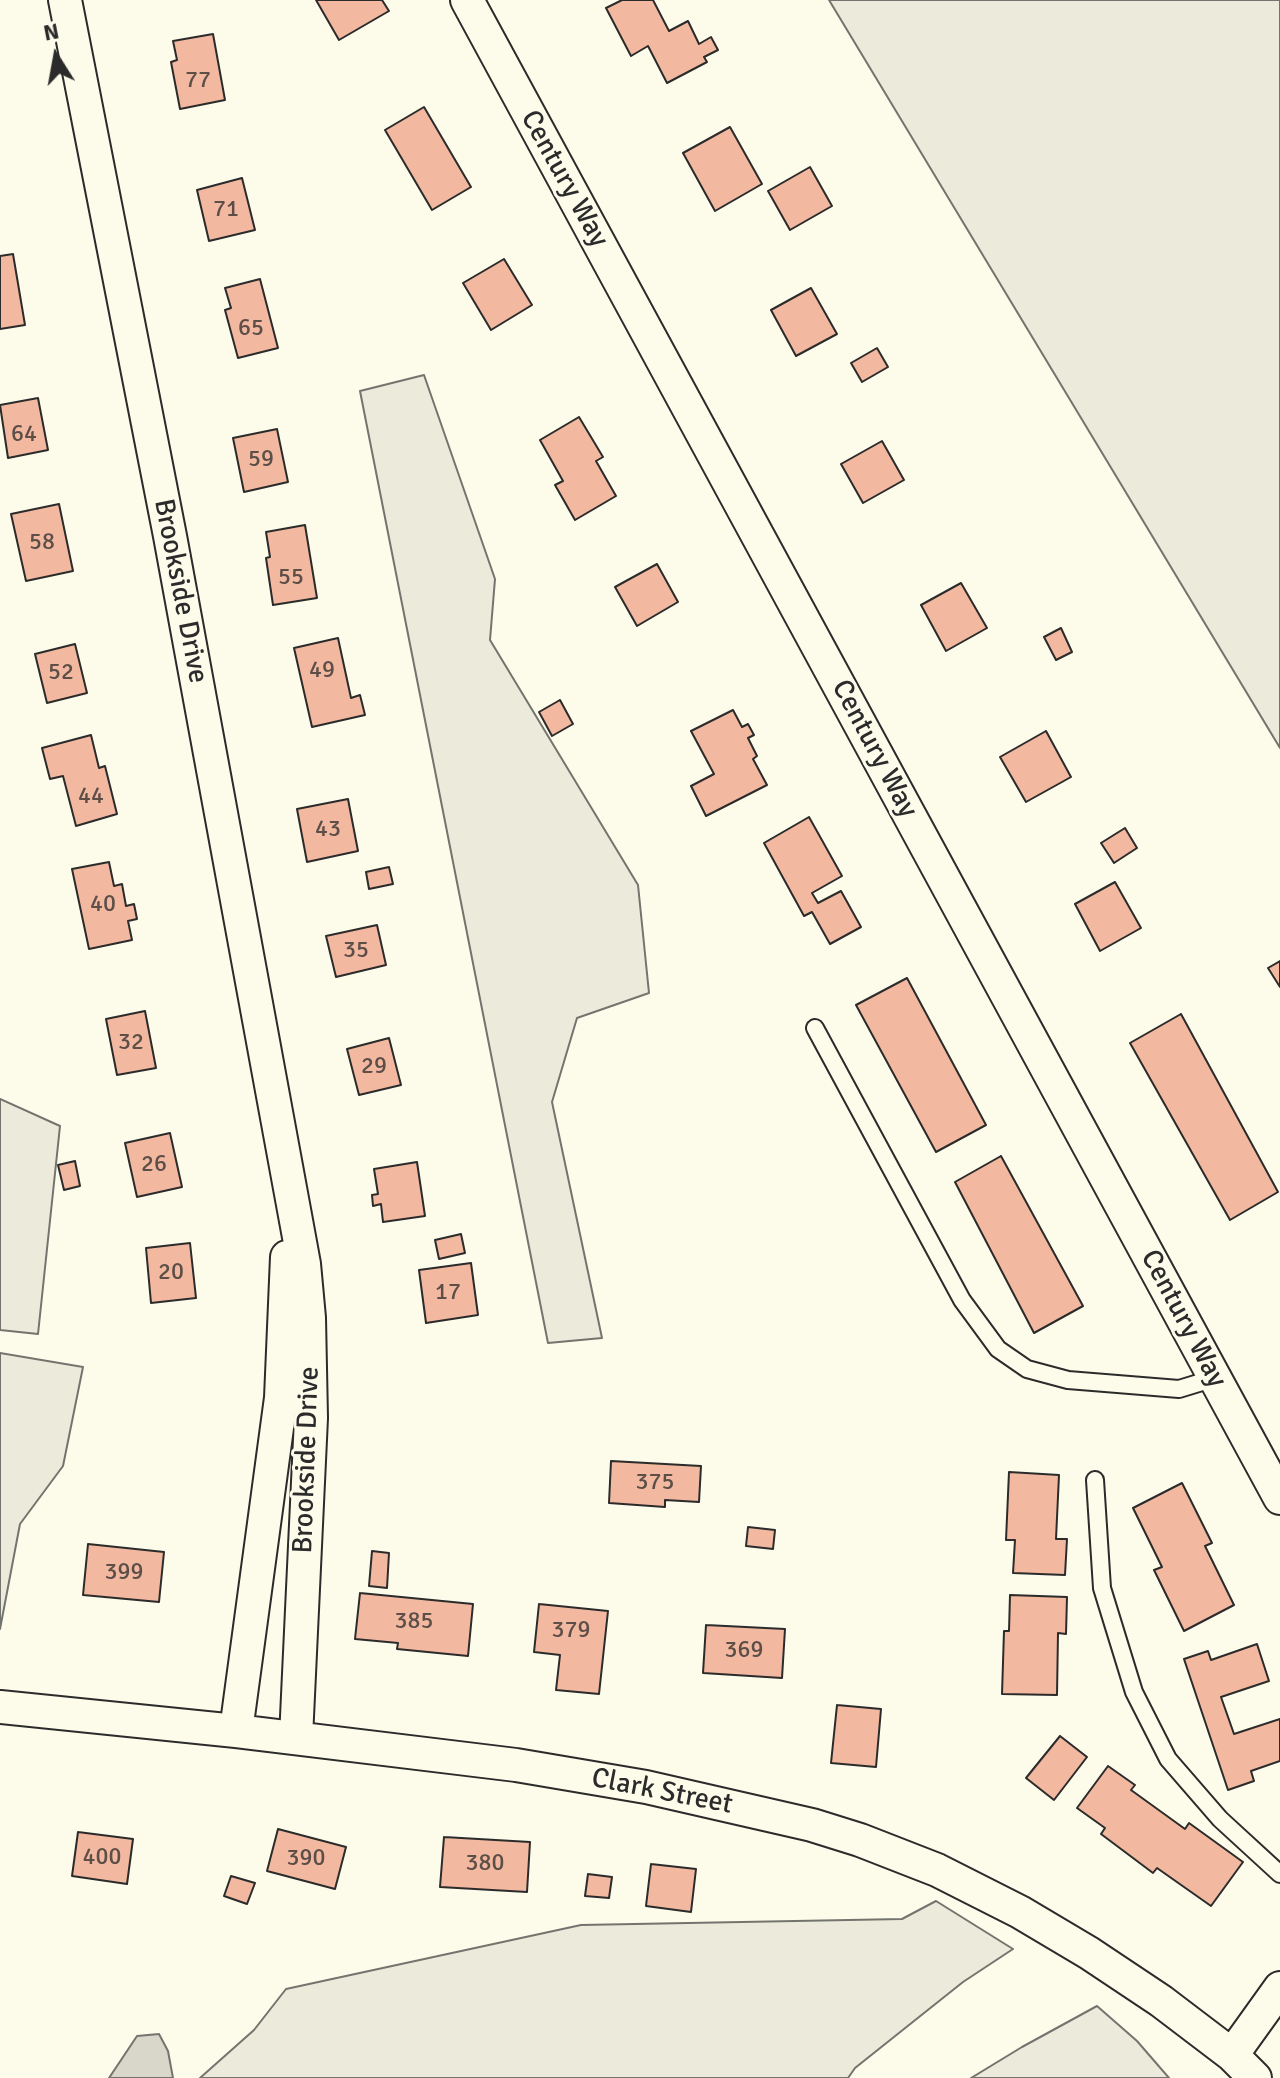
<!DOCTYPE html>
<style>
body{margin:0}
#map{position:relative;width:1280px;height:2078px;overflow:hidden;background:#fdfbea;font-family:Signika,sans-serif}
canvas{display:block}
.north{position:absolute;left:16px;top:16px;width:80px;height:80px;-webkit-text-stroke:6px #fdfbea;paint-order:stroke;rotate:349deg;font-size:22px;font-weight:700;line-height:32px;text-align:center;color:#2b2b2b}
.north::after{content:'';display:block;margin:auto;width:28px;height:36px;background:#2b2b2b;clip-path:polygon(50% 0,100% 100%,50% 72%,0 100%)}
</style>
<div id="map">
<canvas width="1280" height="2078"></canvas>
<div class="north">N</div>
</div>
<script>
const ctx = document.querySelector('canvas').getContext('2d');
ctx.lineJoin = 'round';
function paint(path, color) { ctx.fillStyle = color; ctx.fill(path, 'evenodd'); }
const poly = rows => new Path2D(rows.map(r => 'M' + r).join(''));
function stroke(path, color, width, dash) { ctx.strokeStyle = color; ctx.lineWidth = width; ctx.lineCap = dash ? 'butt' : 'round'; ctx.setLineDash(dash || []); ctx.stroke(path); }
function label(font, color, halo, rows, align = 'center') {
  ctx.font = font + ' Signika,sans-serif'; ctx.lineWidth = 6; ctx.setLineDash([]); ctx.textBaseline = 'middle'; ctx.strokeStyle = halo; ctx.fillStyle = color; for (const [text, x, y, turn = 0] of rows) {
    ctx.save(); ctx.translate(x, y); ctx.rotate((+turn || 0) * Math.PI / 180); ctx.textAlign = isNaN(turn) ? turn : align; if (halo) ctx.strokeText(text, 0, 0); ctx.fillText(text, 0, 0); ctx.restore();
  }
}
const green = poly([
 [829,0,1280,0,1280,748,829,0],
 [424,375,495,579,490,640,638,885,649,993,577,1018,552,1102,602,1338,548,1343,360,391,424,375],
 [0,1099,60,1126,38,1334,0,1330,0,1099],
 [0,1353,83,1367,63,1466,20,1524,0,1629,0,1353],
 [936,1901,1013,1949,963,1982,855,2068,848,2078,200,2078,254,2030,286,1989,581,1925,902,1919,936,1901],
 [1097,2006,1137,2041,1169,2078,971,2078,1022,2047,1097,2006]
]);
paint(green, '#ecebdb');
stroke(green, '#74746e', 2);
const water = poly([
 [159,2034,168,2051,173,2078,109,2078,137,2036,159,2034]
]);
paint(water, '#d8d7c9');
stroke(water, '#74746e', 2);
const building = poly([
 [316,0,382,0,389,11,339,40,316,0],
 [622,0,653,0,669,31,688,21,699,44,711,37,718,50,704,57,707,62,667,83,648,46,631,56,606,8,622,0],
 [213,34,225,100,180,109,171,62,177,60,173,41,213,34],
 [424,107,471,187,432,210,385,130,424,107],
 [730,127,762,184,715,211,683,153,730,127],
 [810,167,832,206,790,230,768,191,810,167],
 [242,178,255,230,209,241,197,190,242,178],
 [13,254,25,325,0,329,0,256,13,254],
 [504,259,532,305,491,330,463,283,504,259],
 [260,279,278,348,238,358,225,310,231,308,225,288,260,279],
 [811,288,837,334,796,356,771,310,811,288],
 [877,348,888,367,862,382,851,363,877,348],
 [38,398,48,450,8,458,0,405,38,398],
 [579,417,603,457,596,461,616,496,575,520,555,485,563,481,540,440,579,417],
 [277,429,288,482,244,492,233,438,277,429],
 [882,441,904,480,863,503,841,464,882,441],
 [59,504,73,571,26,581,11,514,59,504],
 [305,525,317,598,273,605,266,558,270,557,266,532,305,525],
 [657,564,678,602,637,626,615,587,657,564],
 [961,583,987,628,946,651,921,605,961,583],
 [1061,628,1072,652,1056,660,1044,637,1061,628],
 [338,638,351,698,360,695,365,715,312,727,294,648,338,638],
 [75,644,87,693,47,703,35,654,75,644],
 [560,700,573,724,552,736,539,712,560,700],
 [733,710,742,727,748,724,754,735,748,738,757,756,753,759,767,785,706,816,691,786,714,774,691,731,733,710],
 [1046,731,1071,777,1026,802,1000,757,1046,731],
 [91,735,99,768,105,766,117,814,76,826,63,776,50,779,42,748,91,735],
 [348,799,358,851,307,862,297,809,348,799],
 [809,817,842,876,812,893,818,903,841,891,861,927,830,944,812,912,804,916,764,843,809,817],
 [1125,828,1137,848,1114,863,1101,843,1125,828],
 [109,862,114,886,122,884,126,906,134,904,137,919,128,921,132,940,89,949,72,869,109,862],
 [389,867,393,884,369,889,366,872,389,867],
 [1115,882,1141,928,1100,951,1075,904,1115,882],
 [377,925,386,965,336,977,326,936,377,925],
 [1280,961,1280,987,1268,968,1280,961],
 [907,978,986,1125,936,1152,856,1005,907,978],
 [145,1011,156,1068,117,1075,106,1019,145,1011],
 [1181,1014,1278,1192,1230,1220,1130,1043,1181,1014],
 [389,1038,401,1085,359,1095,347,1049,389,1038],
 [170,1133,182,1187,137,1197,125,1143,170,1133],
 [1001,1156,1083,1306,1034,1333,955,1182,1001,1156],
 [75,1161,80,1186,64,1190,58,1165,75,1161],
 [417,1162,425,1216,383,1222,381,1204,373,1206,372,1195,378,1194,374,1169,417,1162],
 [461,1234,465,1253,439,1259,435,1240,461,1234],
 [190,1243,196,1298,151,1303,146,1248,190,1243],
 [471,1263,478,1315,426,1323,419,1270,471,1263],
 [611,1461,701,1466,699,1502,665,1500,665,1507,609,1503,611,1461],
 [1009,1472,1059,1475,1056,1539,1067,1539,1065,1575,1013,1573,1015,1540,1006,1540,1009,1472],
 [1182,1483,1212,1543,1205,1546,1234,1605,1184,1631,1154,1570,1162,1567,1133,1508,1182,1483],
 [748,1527,775,1530,773,1549,746,1546,748,1527],
 [88,1544,164,1552,159,1602,83,1595,88,1544],
 [372,1551,389,1553,387,1588,369,1586,372,1551],
 [360,1593,473,1604,468,1656,397,1649,398,1643,355,1639,360,1593],
 [1010,1595,1067,1597,1066,1634,1058,1633,1057,1695,1002,1694,1004,1631,1009,1631,1010,1595],
 [539,1604,608,1611,599,1694,556,1690,560,1655,534,1652,539,1604],
 [706,1625,785,1629,782,1678,703,1673,706,1625],
 [1257,1644,1269,1681,1221,1697,1234,1734,1280,1719,1280,1761,1251,1771,1254,1781,1228,1790,1184,1659,1208,1651,1211,1660,1257,1644],
 [837,1705,881,1709,876,1767,831,1763,837,1705],
 [1060,1736,1087,1757,1054,1800,1026,1778,1060,1736],
 [1108,1766,1135,1785,1131,1790,1185,1829,1189,1823,1243,1862,1211,1906,1157,1868,1153,1873,1101,1834,1105,1828,1077,1808,1108,1766],
 [278,1829,346,1847,335,1889,267,1871,278,1829],
 [78,1832,133,1839,127,1884,72,1876,78,1832],
 [444,1837,530,1842,527,1892,440,1887,444,1837],
 [651,1864,696,1869,691,1912,646,1906,651,1864],
 [588,1874,612,1877,609,1898,585,1896,588,1874],
 [231,1876,255,1883,247,1904,224,1896,231,1876]
]);
paint(building, '#f2b8a0');
stroke(building, '#2b2b2b', 2);
const lane = poly([
 [815,1028,962,1300,998,1349,1027,1369,1068,1380,1179,1389,1215,1378],
 [1095,1480,1102,1588,1134,1692,1168,1759,1220,1819,1280,1874]
]);
const street = poly([
 [65,0,170,536,304,1264,309,1318,311,1418,296,1738],
 [467,0,1280,1498],
 [0,1707,236,1731,516,1765,646,1787,812,1825,860,1840,937,1870,1020,1912,1089,1953,1161,2001,1232,2055,1255,2078],
 [236,1731,281,1398,287,1257],
 [1232,2055,1280,1988]
]);
stroke(lane, '#2b2b2b', 20);
stroke(street, '#2b2b2b', 36);
stroke(lane, '#fdfbea', 16);
stroke(street, '#fdfbea', 32);
label('24px', '#5d4e48', null, [
 ["77",198,81],
 ["71",226,210],
 ["65",251,329],
 ["64",24,435],
 ["59",261,460],
 ["58",42,543],
 ["55",291,578],
 ["49",322,671],
 ["52",61,673],
 ["44",91,797],
 ["43",328,830],
 ["40",103,905],
 ["35",356,951],
 ["32",131,1043],
 ["29",374,1067],
 ["26",154,1165],
 ["20",171,1273],
 ["17",448,1293],
 ["375",655,1483],
 ["399",124,1573],
 ["385",414,1622],
 ["379",571,1631],
 ["369",744,1651],
 ["400",102,1858],
 ["390",306,1859],
 ["380",485,1864]
]);
label('28px', '#2b2b2b', '#fdfbea', [
 ["Century Way",564,179,61],
 ["Brookside Drive",180,591,79],
 ["Century Way",874,749,62],
 ["Century Way",1183,1319,62],
 ["Brookside Drive",307,1460,-88],
 ["Clark Street",662,1792,11]
]);
</script>
